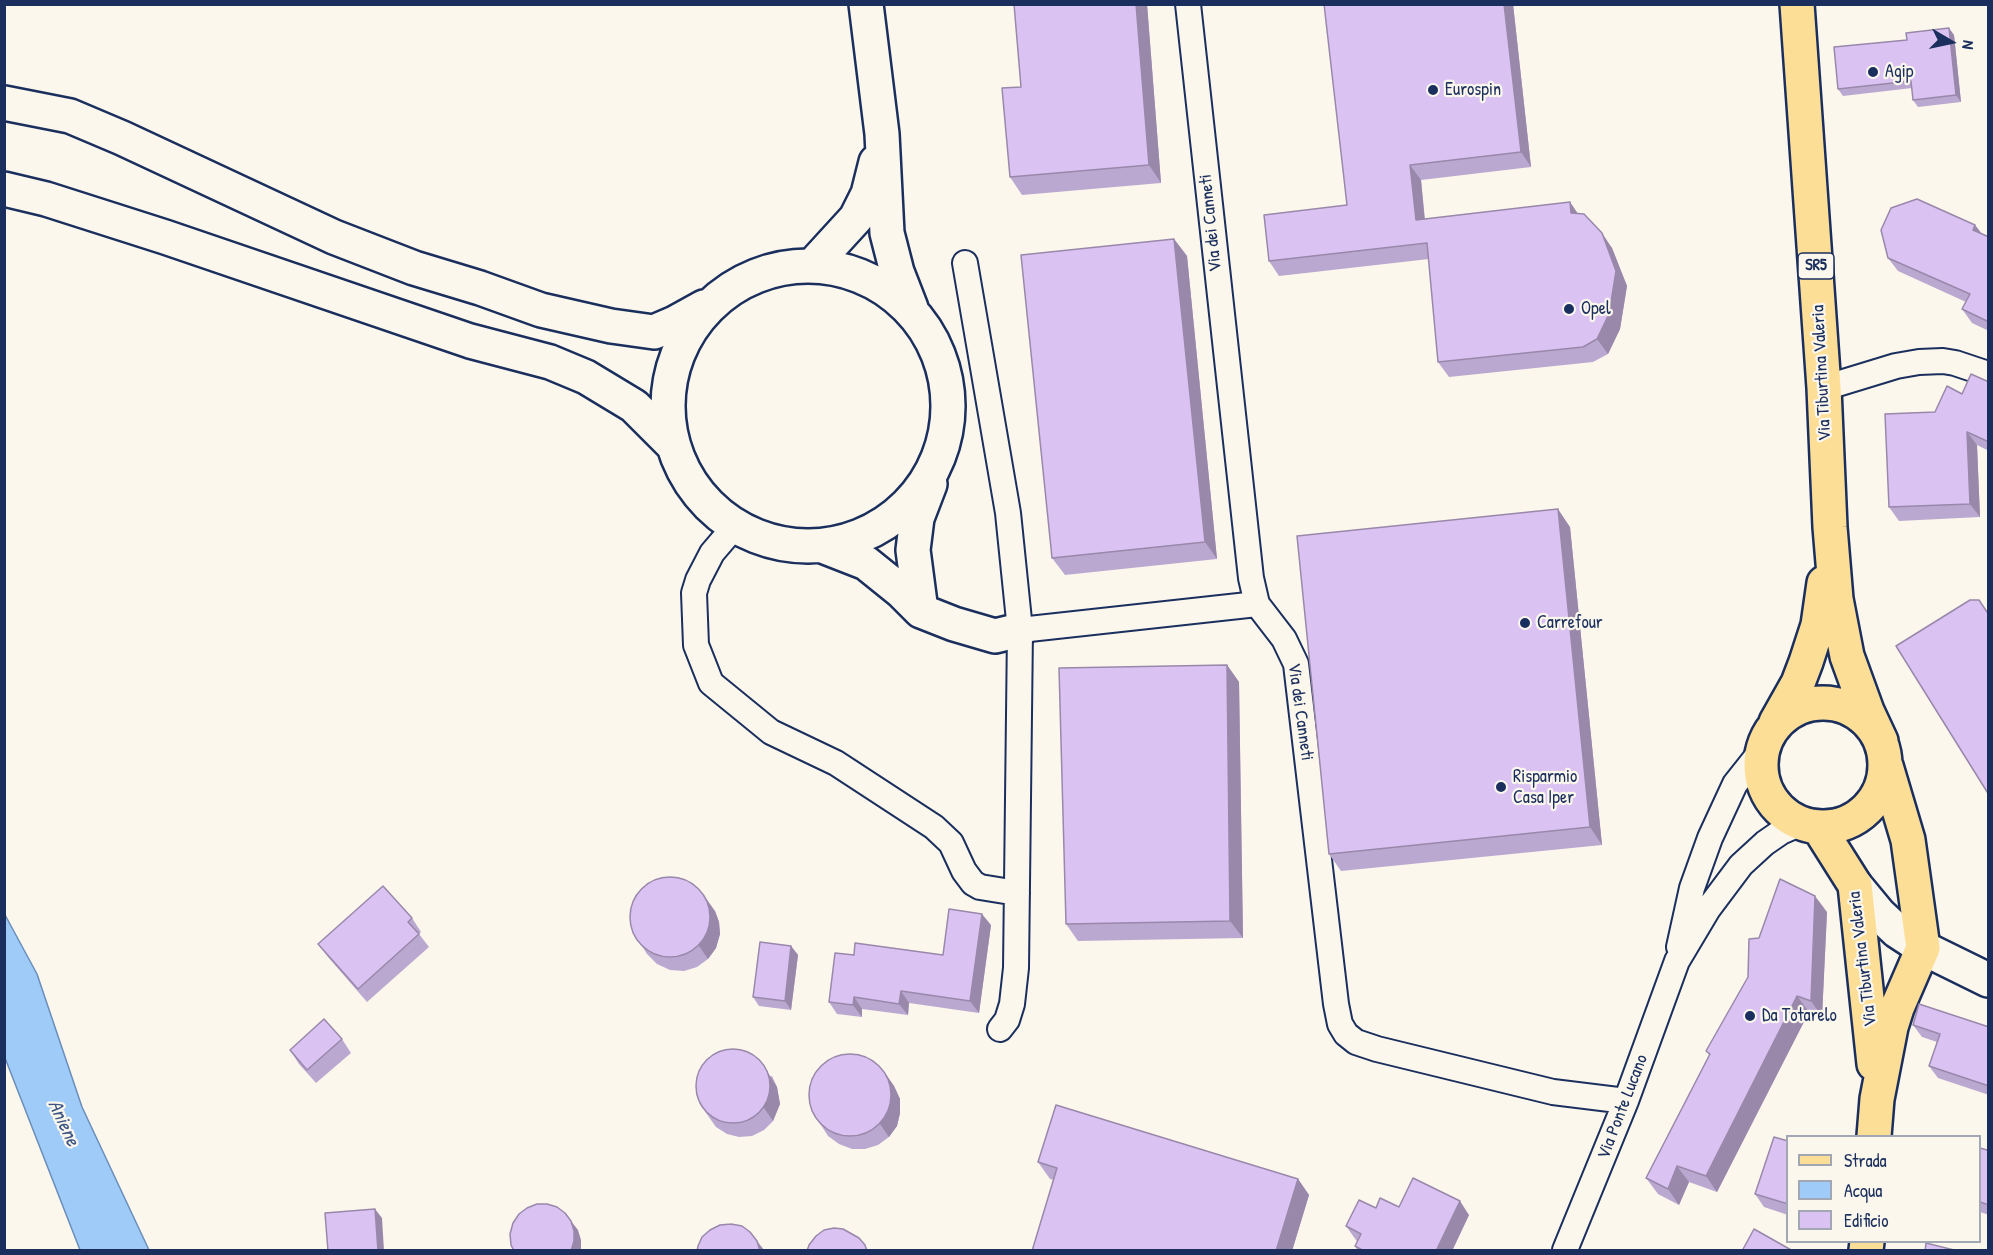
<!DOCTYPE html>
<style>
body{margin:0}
#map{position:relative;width:1993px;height:1255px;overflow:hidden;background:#fbf7ec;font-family:"Patrick Hand",sans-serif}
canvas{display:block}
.frame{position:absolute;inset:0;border:6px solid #1b2f5e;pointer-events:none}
.legend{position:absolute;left:1786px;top:1135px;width:195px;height:108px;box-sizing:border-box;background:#fbf7ec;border:2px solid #a1a7b3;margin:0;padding:8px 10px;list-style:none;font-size:18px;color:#1b2f5e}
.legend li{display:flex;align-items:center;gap:12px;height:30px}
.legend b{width:30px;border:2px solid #a1a7b3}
.north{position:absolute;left:1921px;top:12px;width:60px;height:60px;-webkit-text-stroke:4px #fbf7ec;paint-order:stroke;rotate:99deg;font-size:16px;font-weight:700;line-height:24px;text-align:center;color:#1b2f5e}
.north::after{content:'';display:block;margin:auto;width:21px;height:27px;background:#1b2f5e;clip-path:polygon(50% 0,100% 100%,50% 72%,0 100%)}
</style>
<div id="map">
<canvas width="1993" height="1255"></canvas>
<div class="frame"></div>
<ul class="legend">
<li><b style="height:8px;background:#fdde96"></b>Strada</li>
<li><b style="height:16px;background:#9ecbf8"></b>Acqua</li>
<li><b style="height:16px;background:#dac3f3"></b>Edificio</li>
</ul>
<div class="north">N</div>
</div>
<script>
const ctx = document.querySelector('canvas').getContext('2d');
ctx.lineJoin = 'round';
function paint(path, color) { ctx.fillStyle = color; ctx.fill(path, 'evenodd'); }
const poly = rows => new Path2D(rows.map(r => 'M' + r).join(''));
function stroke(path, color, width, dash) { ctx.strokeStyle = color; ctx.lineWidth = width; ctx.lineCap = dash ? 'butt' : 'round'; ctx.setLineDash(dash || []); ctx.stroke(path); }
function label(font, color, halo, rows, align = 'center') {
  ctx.font = font + ' "Patrick Hand",sans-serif'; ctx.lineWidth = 4.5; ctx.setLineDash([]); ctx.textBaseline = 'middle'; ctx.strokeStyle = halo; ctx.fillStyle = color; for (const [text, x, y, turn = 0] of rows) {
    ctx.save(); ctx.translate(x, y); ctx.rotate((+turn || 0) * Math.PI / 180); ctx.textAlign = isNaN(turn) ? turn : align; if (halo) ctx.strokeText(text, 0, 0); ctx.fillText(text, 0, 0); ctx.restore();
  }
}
const water = poly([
 [4,913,37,974,82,1107,149,1250,80,1250,5,1058,4,913]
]);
paint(water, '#9ecbf8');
stroke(water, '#6a8dba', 1.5);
const street = poly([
 [1188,4,1251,578,1257,604,1284,639,1296,664,1336,1004,1340,1024,1346,1034,1356,1042,1377,1049,1553,1092,1626,1101],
 [965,263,1008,513,1020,630,1016,968,1012,1004,1007,1020,1000,1029],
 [1824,388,1896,366,1919,362,1943,361,1955,363,1988,374],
 [735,526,712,553,698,580,694,593,696,645,711,683,771,732,836,763,934,827,951,843,964,871,973,883,980,887,1017,893],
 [1020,630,1257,604],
 [1679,947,1692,888,1710,838,1735,784,1762,750],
 [1565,1250,1626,1101,1677,961,1708,909,1741,865,1765,843,1781,832,1799,824]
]);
const secondary = poly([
 [866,4,882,134,887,233,897,272,911,308],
 [4,103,70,116,122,138,334,237,414,268,480,288,541,310,611,326,654,332,675,323,704,307],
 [4,189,46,199,165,237,470,341,550,362,586,377,634,406,673,445],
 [813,265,856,218,868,194,876,162],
 '668 406a140 140 0 1 1 280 0a140 140 0 1 1-280 0Z',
 [825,547,866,563,902,592,921,611,954,624,995,636,1020,630],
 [921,611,913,550,917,518,930,484],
 [1855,885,1879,914,1897,931,1923,948,1988,980]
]);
const primary = poly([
 [1797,4,1824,388,1830,527,1836,599,1847,656,1867,711,1881,741],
 '1761 765a62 62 0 1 1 124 0a62 62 0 1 1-124 0Z',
 [1776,722,1798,683,1806,662,1818,625,1824,583],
 [1819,828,1855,885,1874,1064],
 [1874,1136,1877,1099,1891,1027,1897,1008,1923,948,1908,840,1886,766],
 [1866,1250,1867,1242]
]);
stroke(street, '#1b2f5e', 28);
stroke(secondary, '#1b2f5e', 38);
stroke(primary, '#1b2f5e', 38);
stroke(street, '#fbf7ec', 24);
stroke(secondary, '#fbf7ec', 33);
stroke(primary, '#fdde96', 33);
paint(poly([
 [1014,4,1147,4,1161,183,1022,195,1010,177,1021,87],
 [1324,4,1513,4,1531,167,1421,180,1425,219,1570,202,1578,214,1612,248,1627,286,1620,329,1608,354,1593,362,1449,377,1438,362,1429,259,1279,276,1269,261,1347,205],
 [1954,35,1961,102,1918,107,1913,100,1912,88,1843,96,1838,89],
 [1975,225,1982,234,1989,237,1989,331,1972,323,1962,309,1966,302,1898,271,1888,258],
 [1174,239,1187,256,1217,559,1065,575,1052,558],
 [1989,382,1989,451,1977,445,1980,517,1899,521,1889,507,1935,412,1962,394],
 [1570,527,1602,845,1341,871,1329,854],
 [1227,665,1239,682,1243,938,1078,941,1066,924],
 [715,911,719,922,720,934,716,948,708,959,697,967,684,971,670,970,657,964,647,954,638,940],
 [1827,912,1822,1017,1809,1012,1717,1192,1689,1182,1679,1205,1658,1194,1646,1178,1709,1055,1706,1051,1748,977,1759,938],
 [412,918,421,932,419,934,429,947,367,1002,328,957,318,944],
 [991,925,979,1013,909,1003,908,1015,862,1009,862,1017,837,1014,829,1002,854,955,943,955],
 [791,946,798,955,791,1010,759,1006,753,997],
 [1913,1025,1989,1027,1989,1095,1938,1078,1929,1066,1937,1042,1922,1037],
 [342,1039,351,1053,316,1083,299,1064,290,1050],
 [885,1073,894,1086,900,1099,900,1113,897,1126,889,1137,878,1145,865,1149,852,1149,839,1144,828,1136,812,1111],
 [772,1076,777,1087,780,1104,773,1121,764,1130,752,1136,739,1137,727,1134,716,1127,699,1103],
 [1788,1141,1788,1215,1764,1207,1755,1194],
 [1989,1147,1989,1215,1980,1212,1980,1148,1987,1150],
 [1038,1162,1298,1179,1309,1195,1292,1251,1032,1251,1054,1180,1050,1179],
 [1399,1207,1469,1215,1452,1251,1358,1251,1355,1246,1357,1241,1356,1240,1346,1226,1376,1208]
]), '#bba8d1');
paint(poly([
 [1136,4,1147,4,1161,183,1149,165],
 [1504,4,1513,4,1531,167,1521,152],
 [1949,28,1954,35,1961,102,1956,95],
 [1410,165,1421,180,1426,235,1416,220],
 [1570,202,1580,217,1571,213],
 [1975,225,1985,238,1973,230],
 [1602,233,1612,248,1627,286,1620,329,1608,354,1597,339],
 [1174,239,1187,256,1217,559,1205,542],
 [1967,432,1977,445,1980,517,1970,504],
 [1558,509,1570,527,1602,845,1590,827],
 [1227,665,1239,682,1243,938,1230,921],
 [1815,896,1827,912,1822,1017,1811,1001],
 [705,897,715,911,719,922,720,934,716,948,708,959,699,946],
 [982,914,991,925,979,1013,970,1001],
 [791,946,798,955,791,1010,785,1001],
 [901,991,909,1003,908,1015,899,1004],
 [1797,996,1809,1012,1717,1192,1706,1176],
 [854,997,862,1009,862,1017,853,1005],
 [762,1063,777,1087,780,1104,773,1121,764,1108],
 [885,1073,894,1086,900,1099,900,1113,897,1126,889,1137,880,1124],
 [1677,1166,1689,1182,1679,1205,1668,1189],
 [1298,1179,1309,1195,1292,1251,1276,1251],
 [1460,1201,1469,1215,1452,1251,1436,1251],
 [375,1209,382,1218,384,1251,378,1251],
 [571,1221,578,1230,581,1240,581,1250,571,1251],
 [757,1241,764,1250,760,1251]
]), '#98a');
const building = poly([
 [1014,4,1136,4,1149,165,1010,177,1002,88,1021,87,1014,4],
 [1324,4,1504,4,1521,152,1410,165,1416,220,1570,202,1571,213,1584,214,1602,233,1616,271,1609,314,1597,339,1583,347,1438,362,1427,243,1269,261,1264,215,1347,205,1324,4],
 [1949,28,1956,95,1913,100,1911,81,1838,89,1834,47,1907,40,1906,33,1949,28],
 [1917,199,1975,225,1973,230,1989,237,1989,322,1962,309,1970,294,1888,258,1881,230,1891,208,1917,199],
 [1174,239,1205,542,1052,558,1021,255,1174,239],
 [1971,374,1989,382,1989,442,1967,432,1970,504,1889,507,1885,414,1935,412,1947,386,1962,394,1971,374],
 [1558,509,1590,827,1329,854,1297,536,1558,509],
 [1970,600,1979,600,1989,615,1989,795,1896,646,1970,600],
 [1227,665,1230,921,1066,924,1059,668,1227,665],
 '630 917a40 40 0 1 1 80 0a40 40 0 1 1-80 0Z',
 [1780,879,1815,896,1811,1001,1797,996,1706,1176,1677,1166,1668,1189,1646,1178,1710,1054,1706,1051,1748,977,1749,939,1759,938,1780,879],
 [383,886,412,918,408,922,419,934,358,989,318,944,383,886],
 [949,909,982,914,970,1001,901,991,899,1004,854,997,853,1005,829,1002,835,953,854,955,855,943,943,955,949,909],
 [760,942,791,946,785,1001,753,997,760,942],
 [1919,1004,1989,1027,1989,1086,1929,1066,1940,1034,1913,1025,1919,1004],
 [324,1019,342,1039,307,1070,290,1050,324,1019],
 '696 1086a37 37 0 1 1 74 0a37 37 0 1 1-74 0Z',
 '809 1095a41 41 0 1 1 82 0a41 41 0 1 1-82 0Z',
 [1056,1105,1298,1179,1276,1251,1032,1251,1057,1168,1038,1162,1056,1105],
 [1774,1137,1788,1141,1788,1204,1755,1194,1774,1137],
 [1989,1147,1989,1205,1980,1202,1980,1148,1987,1150,1989,1147],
 [1413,1178,1460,1201,1436,1251,1364,1251,1355,1246,1361,1234,1346,1226,1359,1200,1376,1208,1380,1198,1399,1207,1413,1178],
 [537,1204,547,1204,557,1207,565,1213,571,1221,574,1231,574,1241,571,1251,514,1251,511,1245,510,1234,513,1223,519,1214,527,1208,537,1204],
 [375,1209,378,1251,328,1251,325,1213,375,1209],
 [731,1224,742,1226,750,1232,757,1241,760,1251,697,1251,698,1246,702,1237,710,1230,720,1225,731,1224],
 [834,1228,843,1229,859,1238,865,1245,867,1251,807,1251,809,1245,816,1236,824,1230,834,1228],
 [1754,1229,1793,1251,1742,1251,1754,1229],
 [1926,1243,1954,1250,1954,1251,1925,1251,1926,1243]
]);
paint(building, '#dac3f3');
stroke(building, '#98a', 1.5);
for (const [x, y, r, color] of [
 [1873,72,6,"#1b2f5e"],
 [1433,90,6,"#1b2f5e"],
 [1569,309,6,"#1b2f5e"],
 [1525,623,6,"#1b2f5e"],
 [1501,787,6,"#1b2f5e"],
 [1750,1016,6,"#1b2f5e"]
]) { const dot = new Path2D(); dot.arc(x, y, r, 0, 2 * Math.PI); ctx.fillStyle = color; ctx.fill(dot); stroke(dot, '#fbf7ec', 2); }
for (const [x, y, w] of [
 [1816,266,36]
]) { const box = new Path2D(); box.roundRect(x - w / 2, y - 13, w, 26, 4.5); ctx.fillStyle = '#fbf7ec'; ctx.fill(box); stroke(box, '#1b2f5e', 1.5); }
label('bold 16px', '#1b2f5e', null, [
 ["SR5",1816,266]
]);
label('18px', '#1b2f5e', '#fbf7ec', [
 ["Agip",1885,72],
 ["Eurospin",1445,90],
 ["Opel",1581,309],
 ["Carrefour",1537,623],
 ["Risparmio",1513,777],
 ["Casa Iper",1513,798],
 ["Da Totarelo",1762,1016]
], 'left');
label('18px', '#1b2f5e', '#fbf7ec', [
 ["Via dei Canneti",1211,223,-96],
 ["Via Tiburtina Valeria",1822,373,-93],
 ["Via dei Canneti",1300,712,82],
 ["Via Tiburtina Valeria",1863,959,-97],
 ["Via Ponte Lucano",1623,1107,-69]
]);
label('italic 20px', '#3c5684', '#fbf7ec', [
 ["Aniene",63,1123,65]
]);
</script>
